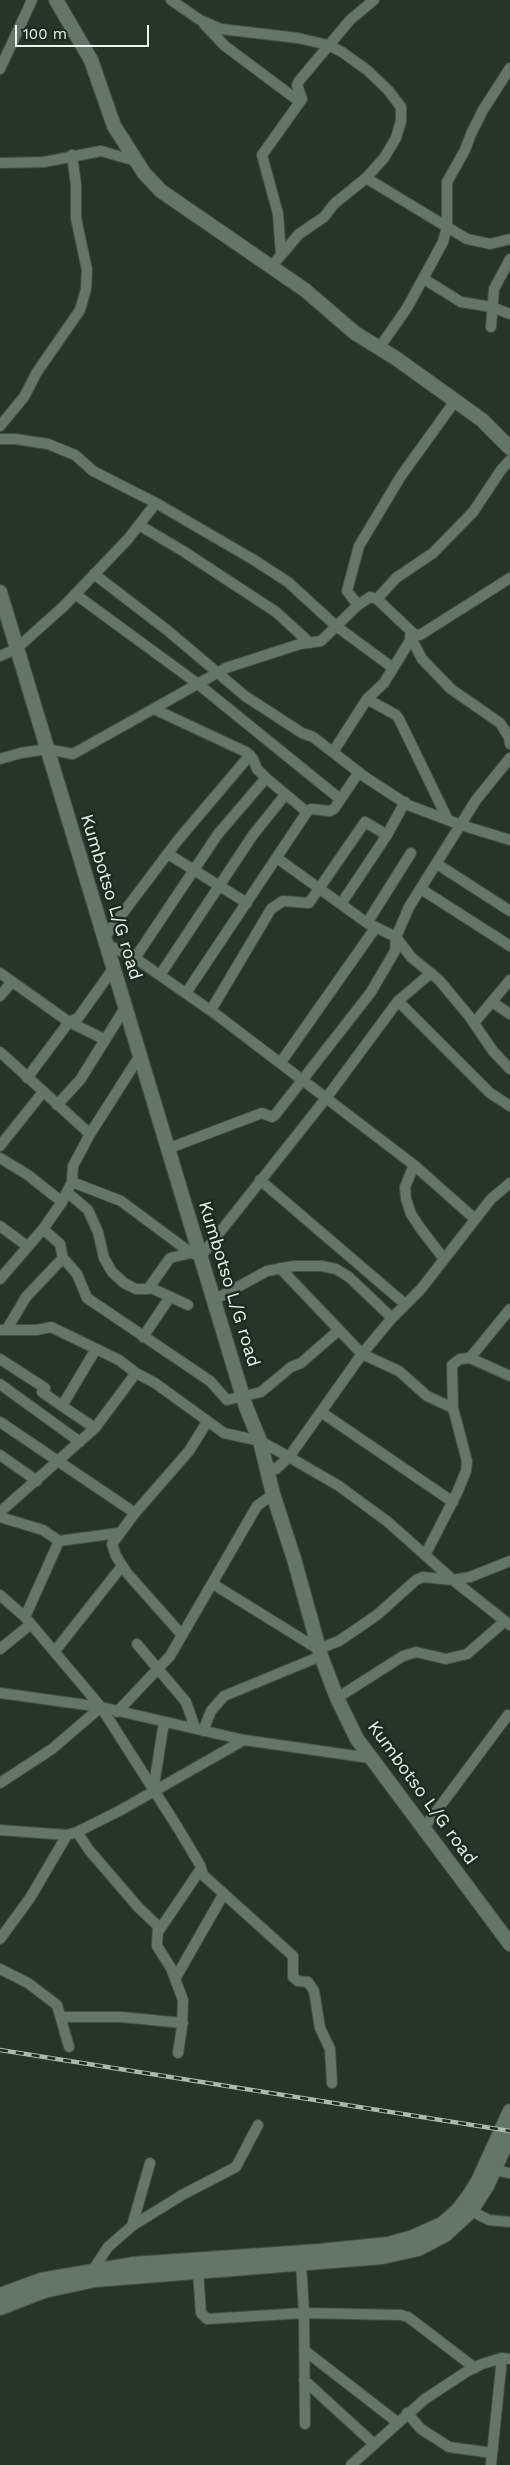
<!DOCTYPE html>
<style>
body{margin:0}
#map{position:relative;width:510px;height:2465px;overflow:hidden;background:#263528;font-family:"Work Sans",sans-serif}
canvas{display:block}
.scale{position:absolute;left:15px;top:25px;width:134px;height:22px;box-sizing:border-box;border:2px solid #ecf5ed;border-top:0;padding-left:6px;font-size:15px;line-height:18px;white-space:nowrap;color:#ecf5ed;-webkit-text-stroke:4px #1c2a1f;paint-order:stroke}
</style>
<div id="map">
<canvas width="510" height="2465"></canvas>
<div class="scale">100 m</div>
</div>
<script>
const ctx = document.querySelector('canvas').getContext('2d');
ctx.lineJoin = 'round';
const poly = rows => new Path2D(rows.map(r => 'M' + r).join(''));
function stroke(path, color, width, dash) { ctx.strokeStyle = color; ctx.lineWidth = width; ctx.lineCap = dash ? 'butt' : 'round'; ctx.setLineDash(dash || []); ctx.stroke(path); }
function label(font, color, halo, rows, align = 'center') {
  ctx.font = font + ' "Work Sans",sans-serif'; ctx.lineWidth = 5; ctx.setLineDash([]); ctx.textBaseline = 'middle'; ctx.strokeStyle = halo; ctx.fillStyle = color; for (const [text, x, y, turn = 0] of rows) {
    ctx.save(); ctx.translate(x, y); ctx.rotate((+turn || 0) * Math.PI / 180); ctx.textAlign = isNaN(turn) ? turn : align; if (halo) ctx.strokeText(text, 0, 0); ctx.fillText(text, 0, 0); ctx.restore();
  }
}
const street = poly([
 [171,0,200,20,221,29,298,38,328,45,342,52,367,70,388,90,401,107,401,121,396,138,384,158,366,178,334,204,324,217,299,234,271,267],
 [204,24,225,46,300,102],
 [0,69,32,0],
 [0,163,44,162,101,151,136,161],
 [366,178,467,239,490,244,510,239],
 [281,255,278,214,262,155,302,99,297,85,299,81,350,20,374,0],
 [424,279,461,302,492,307,510,314],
 [491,327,494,289,510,259],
 [379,348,407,308,443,242,447,227,447,182,465,150,471,134,483,110,510,68],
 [0,426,24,397,37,372,80,310,86,289,87,270,76,218,76,185,72,155],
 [0,439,15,439,48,444,75,455,93,471,156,503,254,560,288,582,336,626,393,668],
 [139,525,183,551,276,612,310,643],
 [94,574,167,630,245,696,302,733,313,737,365,777,408,805,461,825,510,840],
 [75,594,198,684,340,799],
 [377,599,396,578,433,553,473,512,501,470,510,460],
 [358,605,347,591,359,546,401,476,455,401],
 [410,636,422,659,451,689,500,723,509,737,510,744],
 [0,656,16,649,64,606,128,539,156,503],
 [367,699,396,715,399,719,448,820],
 [154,709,246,752,253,759,257,769,266,778,307,812],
 [333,752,367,699,384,683,414,634],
 [0,759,21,753,47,749,73,754,226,668,300,644,321,641,358,605,370,597,377,599,414,634,420,635,510,578],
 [168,854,247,903],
 [277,858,367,923,396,937,411,957,439,980,469,1016,493,1051,510,1069],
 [437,864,510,911],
 [421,889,510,946],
 [341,904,387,835],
 [367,923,411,853],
 [104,938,178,840,250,755],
 [106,944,135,958,217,1015,414,1165,475,1219],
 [135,958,218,834,266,778],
 [0,973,69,1022,104,1039],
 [160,975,253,835,285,795],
 [186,993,307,812,311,809,330,811,334,809,359,772],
 [0,996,12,982],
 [398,1001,490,1093,510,1106],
 [492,1002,510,1014],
 [211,1010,271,909,283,901,309,903,365,822,387,835,405,802],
 [474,1023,510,980],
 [0,1052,90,1134],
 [281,1062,376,927],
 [27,1078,69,1022,78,1018,113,969],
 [57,1105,80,1080,125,1008],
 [0,1146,43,1092],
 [167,1149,262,1113,272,1117,275,1115,371,992,395,951,396,937,409,907,476,800,510,758],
 [0,1158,28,1175,62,1202],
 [414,1165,405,1187,406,1199,411,1214,421,1229,444,1259],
 [260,1180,405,1304],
 [72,1182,121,1201,191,1253,201,1256,327,1097,398,1001,431,973],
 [67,1192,88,1210,98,1232,104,1258,112,1272,124,1283,136,1289,148,1289,170,1258,191,1253],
 [0,1226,27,1246],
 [43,1229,60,1244,63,1258,77,1274,87,1298,210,1381,227,1400,261,1392,291,1367,301,1363,339,1330],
 [280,1268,362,1354,399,1371,427,1396,453,1408],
 [0,1279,43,1229,62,1202,72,1182,73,1166,90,1134,139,1057],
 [149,1287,188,1305],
 [214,1300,267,1271,294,1266,321,1266,336,1269,349,1277,392,1318],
 [7,1329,26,1297,63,1258],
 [0,1330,37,1330,51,1327,119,1360,136,1373,155,1383,224,1433,260,1441,289,1457,362,1354,392,1318,421,1289,491,1199,510,1183],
 [143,1337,170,1297],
 [470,1358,510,1309],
 [0,1359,45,1388,42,1392,62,1406],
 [0,1384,80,1442],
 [321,1412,453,1502],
 [0,1422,135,1513,112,1544,116,1556,127,1573,182,1635],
 [95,1428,62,1406,96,1349],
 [0,1455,37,1481],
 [267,1466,276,1469,289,1457,339,1486,388,1522,453,1580,510,1625],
 [0,1512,95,1428,136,1373],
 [135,1513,189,1451,207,1422],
 [0,1517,43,1530,59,1541,118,1533],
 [425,1555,457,1493,466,1471,467,1461,453,1408,452,1365,460,1359,470,1358,510,1376],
 [213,1584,318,1649,339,1641,377,1615,416,1580,423,1577,453,1580,470,1577,510,1561],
 [0,1595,25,1617,101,1707,178,1828,200,1865,203,1875,293,1956,293,1977,298,1981,308,1982,314,1991,320,2028,330,2049,332,2083],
 [25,1617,59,1541],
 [137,1644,186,1702,195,1728],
 [0,1649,31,1624],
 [55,1651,122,1566],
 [0,1693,101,1707,244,1740,370,1758],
 [337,1698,403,1656,416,1652,446,1659,467,1654,505,1621],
 [117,1712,170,1656,257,1506,273,1494],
 [203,1731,211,1711,224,1696,321,1656],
 [0,1783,52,1749,101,1707],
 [153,1791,164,1722],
 [423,1829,508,1715],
 [0,1830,67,1835,77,1832,121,1810,244,1740],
 [77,1832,89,1850,138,1907,158,1926,157,1946,171,1968,183,2000,182,2027,178,2053],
 [158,1932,200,1870],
 [0,1939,30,1898,67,1835],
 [0,1969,28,1983,57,2005,69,2047],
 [175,1979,223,1895],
 [62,2017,121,2017,183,2023],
 [489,2169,510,2173],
 [471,2211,489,2220,510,2222],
 [132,2226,182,2195,236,2167,258,2125],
 [301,2263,304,2313,305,2424],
 [93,2270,108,2247,132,2226,150,2163],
 [198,2272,201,2313,207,2319,304,2313,401,2315,408,2317,475,2368],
 [304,2350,397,2422],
 [304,2380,374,2444],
 [407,2413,421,2429,449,2447,492,2453],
 [351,2465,425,2399,466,2372,482,2364,502,2358,510,2359],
 [491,2465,502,2358]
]);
const secondary = poly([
 [56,0,91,60,114,126,144,173,161,191,305,290,355,333,397,359,482,420,510,448],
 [0,592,246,1407,260,1441,273,1494,294,1559,321,1656,337,1698,357,1739,510,1944],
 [0,2295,41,2280,134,2264,320,2251,388,2244,413,2237,442,2224,458,2210,468,2197,478,2181,510,2111],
 [0,2308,44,2291,95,2280,382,2257,418,2249,445,2235,471,2211,487,2186,510,2135]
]);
stroke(street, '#435046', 12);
stroke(secondary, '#435046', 16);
stroke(street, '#657668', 10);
stroke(secondary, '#657668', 14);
const rail = poly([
 [0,2050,510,2131]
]);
stroke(rail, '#adb8ae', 4.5);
stroke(rail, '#1c2a1f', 2.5, [8]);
label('18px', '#ecf5ed', '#1c2a1f', [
 ["Kumbotso L/G road",111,897,73],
 ["Kumbotso L/G road",229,1284,73],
 ["Kumbotso L/G road",422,1793,54]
]);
</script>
